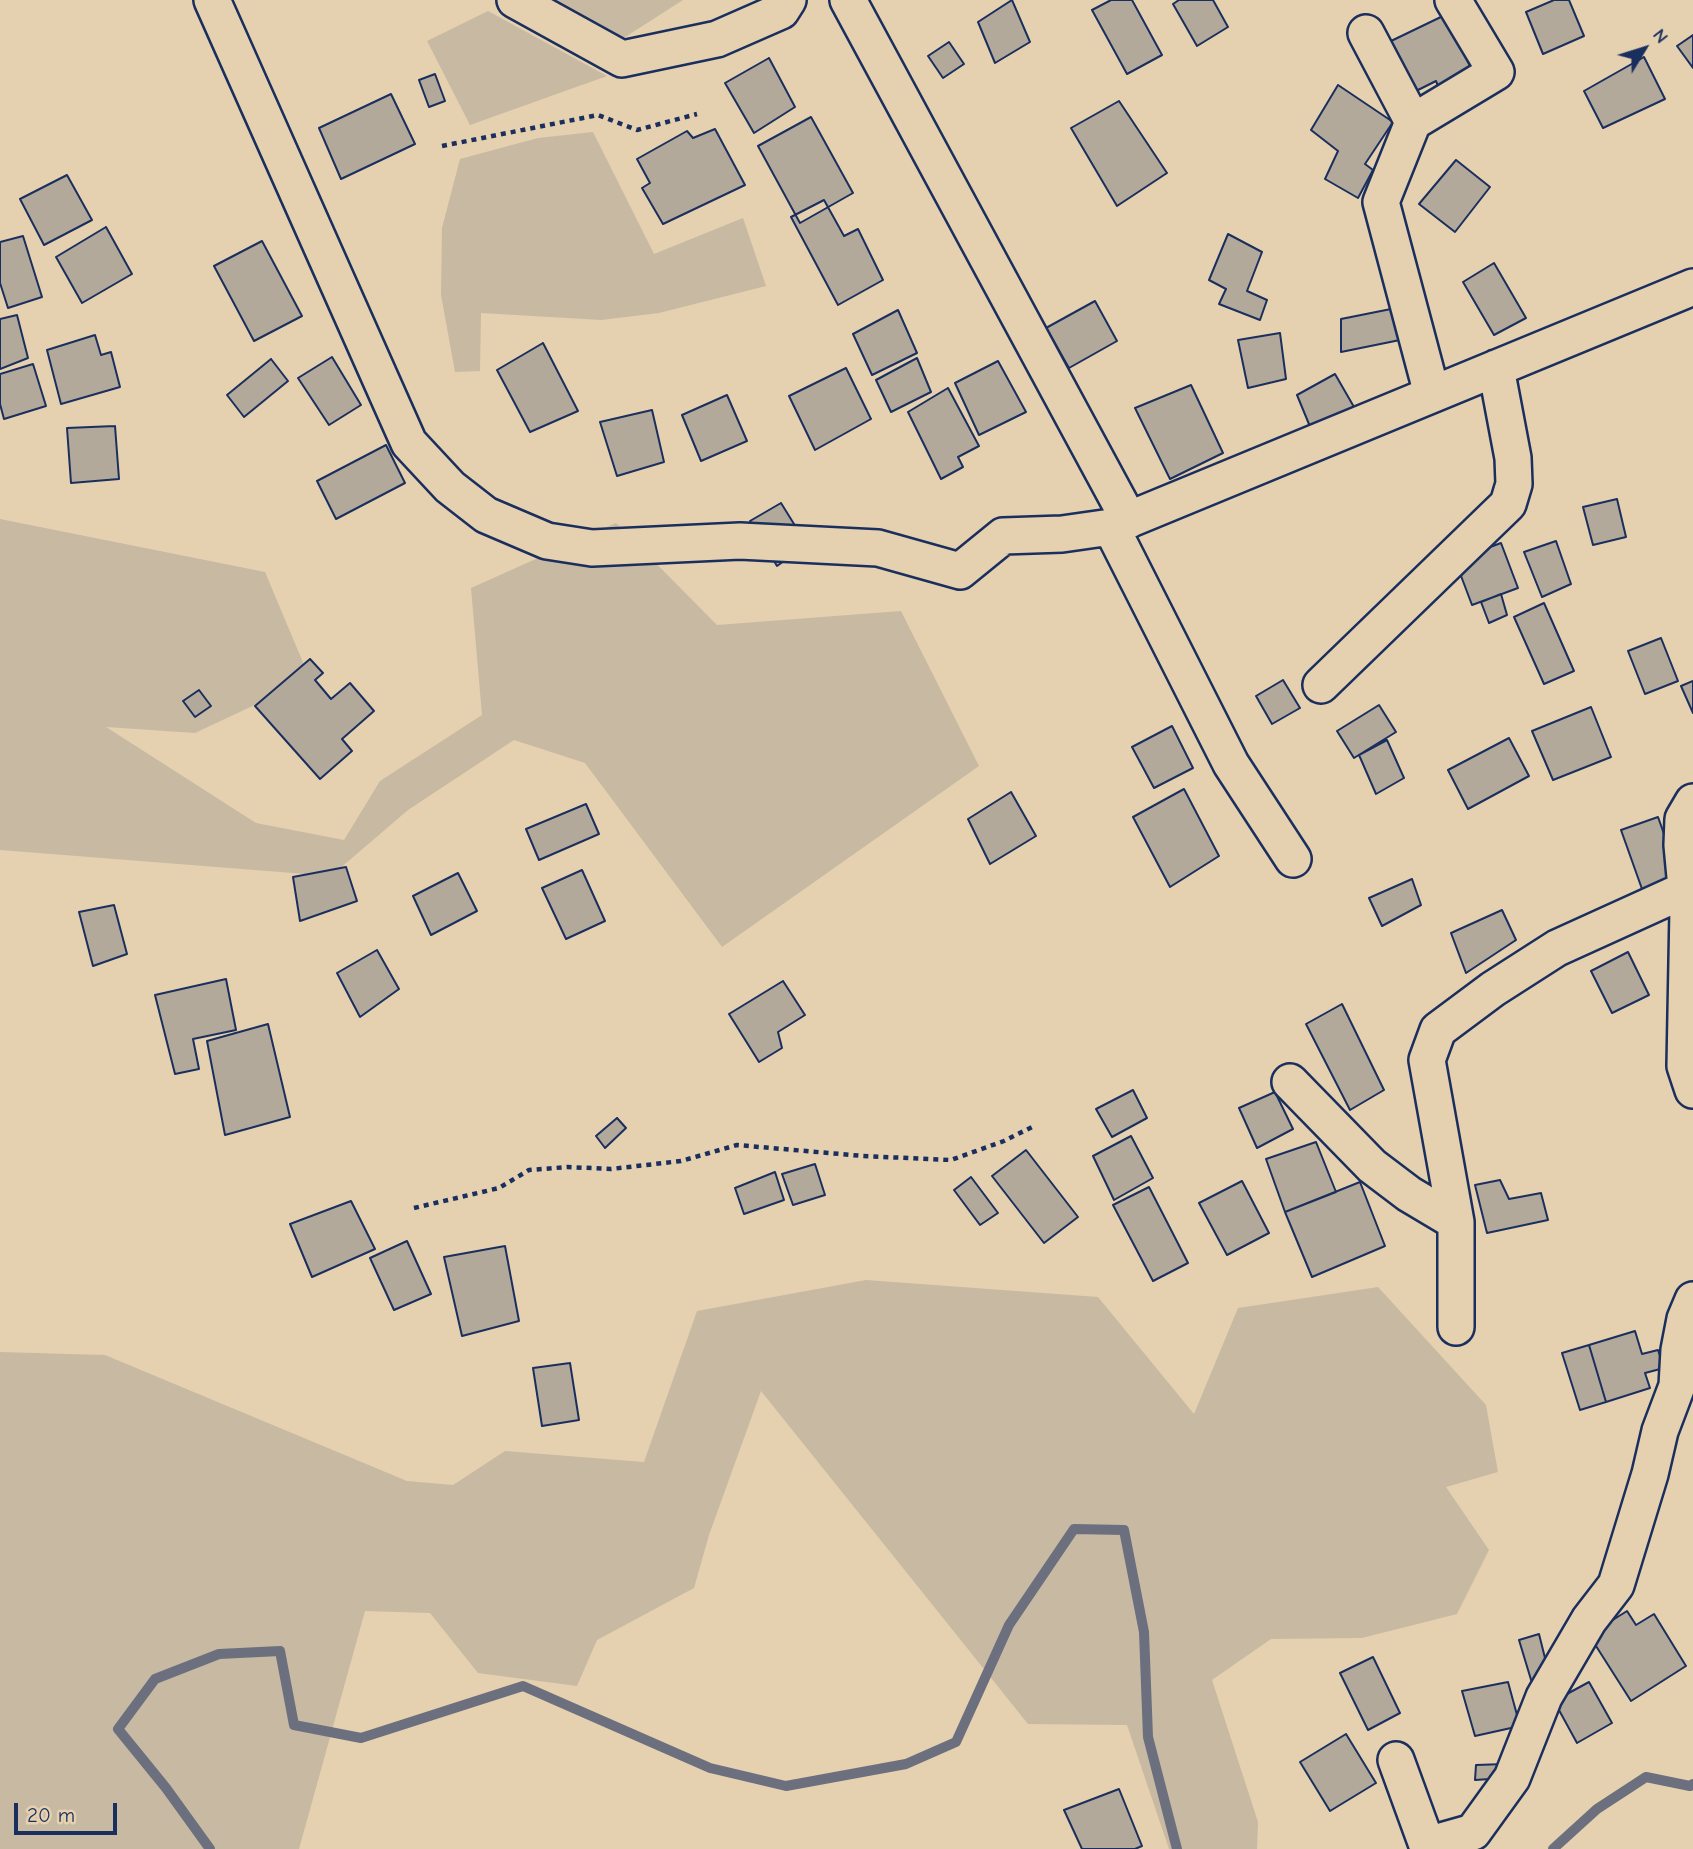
<!DOCTYPE html>
<style>
body{margin:0}
#map{position:relative;width:1693px;height:1849px;overflow:hidden;background:#e5d1af;font-family:"Comic Neue",sans-serif}
canvas{display:block}
.north{position:absolute;left:1609px;top:14px;width:70px;height:70px;-webkit-text-stroke:5px #e5d1af;paint-order:stroke;rotate:52deg;font-size:19px;font-weight:700;line-height:28px;text-align:center;color:#1b2f5e}
.north::after{content:'';display:block;margin:auto;width:24px;height:32px;background:#1b2f5e;clip-path:polygon(50% 0,100% 100%,50% 72%,0 100%)}
.scale{position:absolute;left:14px;top:1803px;width:103px;height:32px;box-sizing:border-box;border:4px solid #1b2f5e;border-top:0;padding-left:9px;font-size:21px;line-height:24px;white-space:nowrap;color:#1b2f5e;-webkit-text-stroke:5px #e5d1af;paint-order:stroke}
</style>
<div id="map">
<canvas width="1693" height="1849"></canvas>
<div class="north">N</div>
<div class="scale">20 m</div>
</div>
<script>
const ctx = document.querySelector('canvas').getContext('2d');
ctx.lineJoin = 'round';
function paint(path, color) { ctx.fillStyle = color; ctx.fill(path, 'evenodd'); }
const poly = rows => new Path2D(rows.map(r => 'M' + r).join(''));
function stroke(path, color, width, dash) { ctx.strokeStyle = color; ctx.lineWidth = width; ctx.lineCap = dash ? 'butt' : 'round'; ctx.setLineDash(dash || []); ctx.stroke(path); }
paint(poly([
 [547,0,683,0,619,41],
 [488,11,607,76,470,125,427,41],
 [593,132,654,254,743,218,766,286,659,313,601,320,481,313,480,371,455,372,441,295,442,228,460,159,538,138],
 [0,519,265,572,310,679,195,733,106,727,256,823,344,840,380,781,482,715,471,588,616,523,717,625,901,611,979,766,722,947,585,763,514,740,408,810,331,876,0,850],
 [866,1280,1098,1297,1194,1414,1238,1308,1378,1287,1486,1405,1498,1472,1446,1487,1489,1550,1457,1614,1362,1638,1271,1639,1212,1680,1258,1822,1257,1849,1169,1849,1127,1725,1028,1724,761,1391,709,1535,694,1588,597,1640,577,1686,478,1673,430,1613,365,1611,299,1849,0,1849,0,1352,105,1355,407,1481,453,1485,505,1451,644,1462,697,1311]
]), '#c8b9a3');
stroke(poly([
 [210,1849,166,1788,118,1729,155,1679,219,1654,280,1651,294,1725,361,1738,523,1686,710,1768,786,1786,906,1764,956,1742,1009,1625,1074,1529,1124,1530,1144,1632,1148,1737,1177,1849],
 [1553,1849,1597,1809,1646,1777,1690,1786,1693,1784]
]), '#6b6f7e', 10);
const building = poly([
 [1012,0,1030,42,995,63,978,22,1012,0],
 [1111,0,1132,0,1162,55,1127,74,1092,10,1111,0],
 [1179,0,1213,0,1228,27,1197,46,1173,4,1179,0],
 [1554,0,1569,0,1584,36,1543,54,1526,12,1554,0],
 [1445,15,1475,76,1441,93,1436,81,1414,92,1389,42,1445,15],
 [1693,35,1693,68,1677,46,1693,35],
 [949,42,964,64,943,78,928,56,949,42],
 [1644,57,1665,99,1603,128,1584,91,1644,57],
 [769,58,795,107,754,133,725,83,769,58],
 [435,74,445,101,429,107,419,80,435,74],
 [1338,85,1393,122,1365,164,1373,170,1358,198,1325,179,1338,151,1311,130,1338,85],
 [391,94,415,144,341,179,319,128,391,94],
 [1119,101,1167,173,1117,206,1071,128,1119,101],
 [811,117,853,193,800,223,758,146,811,117],
 [715,129,745,185,663,224,642,188,650,183,637,159,687,131,693,138,715,129],
 [1456,160,1490,187,1455,232,1419,204,1456,160],
 [67,175,92,220,44,245,20,199,67,175],
 [824,200,844,236,858,229,883,280,838,305,791,217,824,200],
 [106,227,132,274,82,303,56,257,106,227],
 [1228,234,1262,252,1247,291,1267,300,1260,320,1219,304,1226,289,1209,280,1228,234],
 [23,236,42,297,8,308,0,283,0,242,23,236],
 [262,241,302,316,254,341,214,266,262,241],
 [1494,263,1526,318,1494,335,1463,282,1494,263],
 [1095,301,1117,341,1069,368,1046,328,1095,301],
 [1396,308,1400,340,1341,352,1341,319,1396,308],
 [898,310,917,353,872,375,853,334,898,310],
 [17,315,28,358,0,369,0,319,17,315],
 [1280,333,1286,379,1248,388,1238,340,1280,333],
 [95,335,101,355,111,352,120,387,61,404,47,350,95,335],
 [543,343,578,411,530,432,497,370,543,343],
 [332,357,361,405,329,425,298,378,332,357],
 [917,358,931,392,891,412,876,380,917,358],
 [271,359,288,381,244,417,227,395,271,359],
 [998,361,1026,412,979,435,955,383,998,361],
 [33,364,46,406,4,419,0,404,0,374,33,364],
 [846,368,871,419,815,450,789,396,846,368],
 [1335,374,1354,407,1311,429,1297,395,1335,374],
 [1191,385,1223,453,1170,479,1135,408,1191,385],
 [948,388,979,446,958,457,963,467,941,479,908,412,948,388],
 [727,395,747,441,701,461,682,415,727,395],
 [652,410,664,462,617,476,600,422,652,410],
 [115,426,119,479,71,483,67,428,115,426],
 [386,445,405,483,336,519,317,481,386,445],
 [1617,499,1626,537,1593,545,1583,507,1617,499],
 [781,503,807,545,777,566,750,521,781,503],
 [1556,541,1571,584,1542,597,1524,552,1556,541],
 [1501,543,1518,588,1472,605,1455,560,1501,543],
 [1501,594,1507,615,1489,623,1481,602,1501,594],
 [1544,603,1574,671,1544,684,1514,617,1544,603],
 [1661,638,1678,681,1645,694,1628,651,1661,638],
 [310,659,323,673,315,680,331,699,350,683,374,711,342,739,352,751,320,779,255,706,310,659],
 [1283,680,1300,708,1272,724,1256,696,1283,680],
 [1693,681,1693,713,1681,686,1693,681],
 [199,690,211,706,195,717,183,701,199,690],
 [1379,705,1396,732,1354,758,1337,731,1379,705],
 [1591,707,1611,757,1553,780,1532,731,1591,707],
 [1172,726,1193,768,1154,788,1132,747,1172,726],
 [1509,738,1529,776,1468,809,1448,770,1509,738],
 [1387,740,1404,778,1376,794,1359,755,1387,740],
 [1184,789,1219,856,1170,887,1133,817,1184,789],
 [1011,792,1036,836,990,864,968,819,1011,792],
 [586,804,599,834,539,860,526,829,586,804],
 [1658,817,1679,876,1642,889,1621,830,1658,817],
 [346,867,357,901,300,921,293,877,346,867],
 [582,870,605,921,566,939,542,888,582,870],
 [458,873,477,911,431,935,413,896,458,873],
 [1412,879,1421,905,1382,926,1369,898,1412,879],
 [114,905,127,954,93,966,79,912,114,905],
 [1502,910,1516,940,1466,973,1451,933,1502,910],
 [377,950,399,989,360,1017,337,973,377,950],
 [1628,952,1649,995,1612,1013,1591,971,1628,952],
 [226,979,236,1030,193,1039,199,1069,175,1074,155,995,226,979],
 [783,981,805,1015,778,1032,782,1048,759,1062,729,1014,783,981],
 [1342,1004,1384,1090,1350,1110,1306,1024,1342,1004],
 [268,1024,290,1117,225,1135,207,1041,268,1024],
 [1133,1090,1147,1118,1112,1137,1096,1109,1133,1090],
 [1275,1092,1293,1129,1257,1148,1239,1108,1275,1092],
 [617,1118,626,1128,605,1148,596,1136,617,1118],
 [1131,1136,1153,1178,1114,1200,1093,1156,1131,1136],
 [1316,1142,1336,1192,1285,1212,1266,1159,1316,1142],
 [1026,1150,1078,1217,1044,1243,992,1176,1026,1150],
 [815,1164,825,1195,793,1205,782,1174,815,1164],
 [775,1172,784,1200,744,1214,735,1188,775,1172],
 [971,1177,998,1213,980,1225,954,1190,971,1177],
 [1500,1180,1509,1199,1541,1193,1548,1220,1487,1233,1475,1185,1500,1180],
 [1242,1181,1269,1233,1227,1255,1199,1203,1242,1181],
 [1360,1182,1385,1246,1312,1277,1285,1212,1360,1182],
 [1149,1187,1188,1263,1153,1281,1113,1205,1149,1187],
 [351,1201,375,1249,312,1277,290,1224,351,1201],
 [407,1241,431,1294,394,1310,370,1258,407,1241],
 [505,1246,519,1321,462,1336,444,1257,505,1246],
 [1635,1331,1642,1354,1658,1350,1664,1368,1645,1373,1650,1388,1606,1402,1589,1345,1635,1331],
 [1589,1345,1606,1402,1580,1410,1562,1353,1589,1345],
 [570,1363,579,1420,542,1426,533,1368,570,1363],
 [1627,1611,1636,1625,1654,1614,1686,1666,1631,1701,1589,1635,1627,1611],
 [1539,1634,1550,1678,1532,1683,1519,1640,1539,1634],
 [1373,1657,1400,1713,1368,1730,1340,1673,1373,1657],
 [1508,1682,1520,1726,1475,1736,1462,1691,1508,1682],
 [1589,1682,1612,1723,1577,1743,1554,1701,1589,1682],
 [1346,1734,1376,1783,1330,1811,1300,1762,1346,1734],
 [1505,1764,1505,1778,1475,1780,1476,1765,1505,1764],
 [1119,1789,1142,1846,1135,1849,1082,1849,1064,1810,1119,1789]
]);
paint(building, '#b3a99b');
stroke(building, '#1b2f5e', 2);
const minor = poly([
 [212,0,409,443,450,487,486,515,547,541,592,548,740,541,878,548,960,571,1003,536,1062,534,1111,527,1693,287],
 [515,0,622,59,717,39,781,11,788,0],
 [848,0,1129,520],
 [1366,33,1413,122],
 [1432,394,1381,202,1413,122,1496,72,1453,0],
 [1111,527,1231,764,1293,859],
 [1321,685,1508,504,1514,484,1513,458,1496,368],
 [1693,802,1683,819,1682,845,1688,909,1685,1066,1693,1090],
 [1290,1082,1372,1166,1409,1194,1456,1222],
 [1456,1327,1456,1222,1427,1060,1438,1030,1493,989,1557,948,1687,889],
 [1396,1760,1427,1845,1473,1832,1512,1778,1544,1697,1589,1620,1616,1585,1650,1474,1660,1431,1677,1386,1679,1350,1685,1319,1693,1300]
]);
stroke(minor, '#1b2f5e', 40);
stroke(poly([
 [442,146,598,115,637,130,697,114],
 [414,1208,499,1188,529,1170,568,1167,611,1169,681,1161,737,1145,863,1156,951,1160,1004,1141,1036,1125]
]), '#1b2f5e', 4.5, [5, 5]);
stroke(minor, '#e5d1af', 35);
</script>
